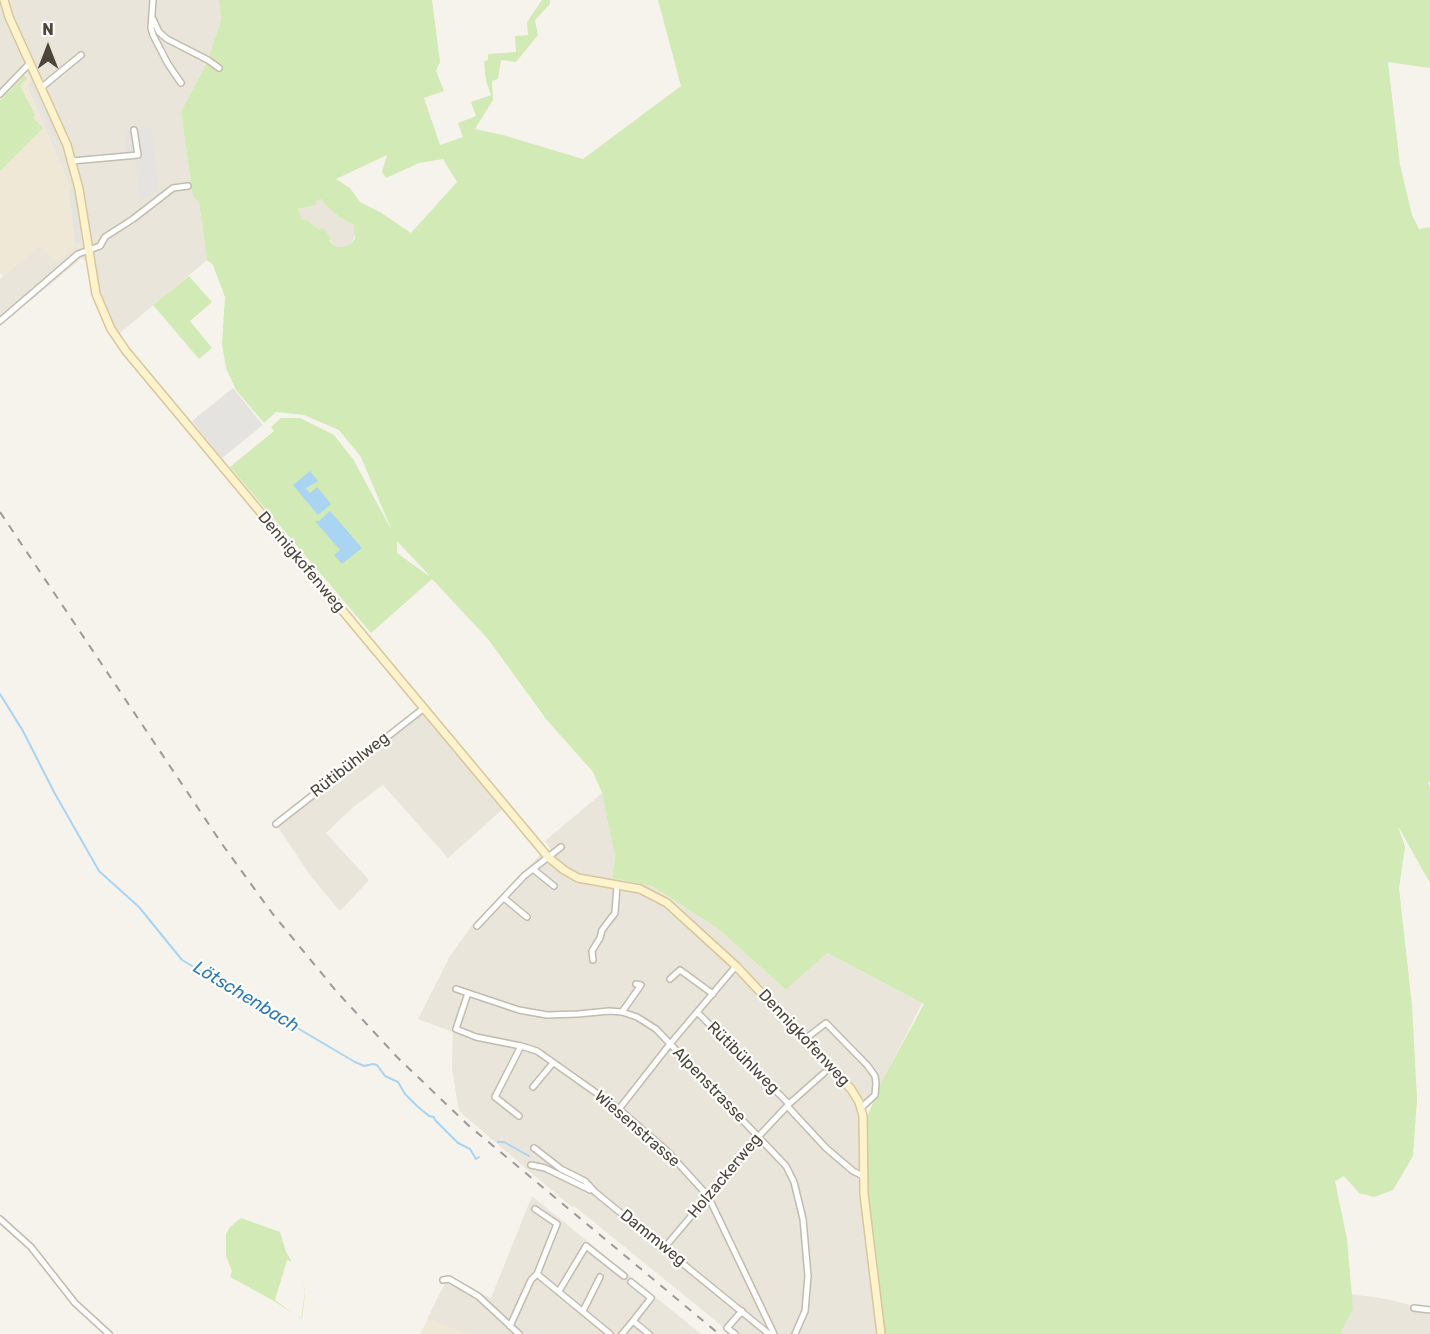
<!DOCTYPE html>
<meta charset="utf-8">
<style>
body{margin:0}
#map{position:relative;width:1430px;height:1334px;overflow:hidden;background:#f6f3ec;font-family:Rubik,sans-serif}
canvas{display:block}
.north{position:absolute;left:18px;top:18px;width:60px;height:60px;-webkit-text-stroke:4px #fff;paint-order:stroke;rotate:0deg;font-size:16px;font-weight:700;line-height:24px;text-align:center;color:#4b4439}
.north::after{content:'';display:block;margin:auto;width:21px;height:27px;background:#4b4439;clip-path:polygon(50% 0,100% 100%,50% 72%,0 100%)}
</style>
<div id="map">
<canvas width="1430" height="1334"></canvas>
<div class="north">N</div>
</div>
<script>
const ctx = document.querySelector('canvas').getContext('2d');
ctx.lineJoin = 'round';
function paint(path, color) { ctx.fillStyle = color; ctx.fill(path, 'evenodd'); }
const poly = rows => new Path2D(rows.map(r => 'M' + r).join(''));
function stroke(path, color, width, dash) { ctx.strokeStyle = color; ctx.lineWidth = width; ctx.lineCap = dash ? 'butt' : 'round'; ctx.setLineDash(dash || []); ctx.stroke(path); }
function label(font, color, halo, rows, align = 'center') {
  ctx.font = font + ' Rubik,sans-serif'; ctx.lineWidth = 4.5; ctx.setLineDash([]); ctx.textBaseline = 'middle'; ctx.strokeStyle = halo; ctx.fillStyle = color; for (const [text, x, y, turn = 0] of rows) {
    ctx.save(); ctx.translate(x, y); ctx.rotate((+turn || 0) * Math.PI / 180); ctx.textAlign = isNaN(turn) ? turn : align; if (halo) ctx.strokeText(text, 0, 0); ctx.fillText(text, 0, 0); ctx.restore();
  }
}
paint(poly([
 [0,0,219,0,221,20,208,60,181,112,193,197,199,202,207,260,113,339,97,309,92,293,86,261,82,258,0,326,0,279,3,276,0,273,3,276,40,245,68,183,27,86,0,97],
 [322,198,339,217,354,225,356,232,351,244,343,247,337,247,306,219,302,220,298,209,316,205,316,201],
 [421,710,503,809,448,858,383,785,352,808,326,833,369,880,340,911,312,878,276,824],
 [602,793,615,857,612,878,652,886,717,928,786,990,827,953,922,1003,879,1088,871,1100,861,1108,881,1334,732,1334,574,1206,572,1207,543,1183,459,1111,452,1069,453,1032,418,1019,450,956,473,924,541,854,554,854,545,841],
 [532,1196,701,1334,467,1334,427,1319,448,1277,491,1298],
 [1351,1294,1386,1299,1430,1310,1430,1334,1340,1334,1353,1309]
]), '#eae5da');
paint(poly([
 [27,70,31,80,27,86,68,183,76,246,57,263,40,246,3,276,0,273,0,97],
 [428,1319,467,1334,420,1334]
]), '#efe8d6');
paint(poly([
 [219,0,432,0,440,62,436,71,444,91,424,98,440,145,463,137,458,123,476,116,471,102,491,95,486,81,484,61,488,60,488,54,516,52,515,36,528,35,527,22,542,0,550,0,550,4,535,20,538,35,516,62,501,60,498,79,492,81,493,100,475,129,503,135,583,159,681,86,658,0,1430,0,1430,68,1388,62,1400,165,1412,215,1419,229,1430,227,1430,781,1428,783,1430,787,1430,883,1398,826,1405,847,1399,888,1412,1005,1417,1099,1413,1156,1393,1190,1374,1197,1359,1193,1344,1176,1335,1181,1347,1239,1353,1309,1340,1334,882,1334,864,1194,864,1125,882,1081,924,1004,827,953,786,990,717,928,652,886,612,878,615,857,602,793,593,772,546,719,488,639,432,579,371,633,230,467,274,431,271,427,281,418,300,418,334,435,353,459,392,531,361,457,339,430,304,415,276,412,264,423,236,390,226,368,222,344,225,297,213,265,207,260,199,202,193,197,181,112,208,60,221,20],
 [387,155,382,172,386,178,419,163,443,159,457,182,411,233,380,212,360,202,350,188,336,179],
 [322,199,324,203,339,217,354,225,355,238,351,244,343,247,337,247,329,241,331,238,323,228,319,230,306,219,302,220,298,209,316,205,316,201],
 [397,541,429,575,429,576,397,553],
 [24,76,27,78,20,86,35,115,33,118,43,128,0,171,0,100],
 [189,276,212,302,190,321,212,348,199,359,153,305],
 [241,1218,280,1232,286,1252,303,1281,305,1294,302,1319,274,1301,230,1277,232,1271,226,1256,226,1234,230,1227],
 [287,1260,292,1262,303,1281,305,1291,301,1319,275,1300]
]), '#d2eab5');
paint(poly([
 [34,82,53,122,60,139,55,141,30,84],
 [152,127,158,191,140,202,135,153,126,154,124,130],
 [74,188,82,242,76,243,69,189],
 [233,388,263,425,222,458,192,421]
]), '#e5e3e0');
paint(poly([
 [310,471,318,481,306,488,310,493,317,487,331,504,318,515,293,485],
 [330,511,362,548,342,564,334,555,340,550,315,521,319,521]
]), '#a9d4f2');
stroke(poly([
 [0,694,23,731,54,792,99,871,139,907,182,960,355,1062,364,1066,373,1064,377,1065,385,1076,398,1082,405,1094,417,1106,429,1116,434,1117,435,1120,458,1143,470,1149,476,1159,479,1157],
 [498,1142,504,1142,529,1156]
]), '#a9d4f2', 2);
const street = poly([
 [153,0,151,28,153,35,168,64,181,83],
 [153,19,159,32,167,39,208,60,219,68],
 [42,87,81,55],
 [0,94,30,63],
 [72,161,138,155,134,130],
 [0,321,78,254,100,246,105,237,133,219,173,188,188,186],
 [276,824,424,708],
 [533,869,554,886],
 [504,898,527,917],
 [477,926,524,876,561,847],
 [593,960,592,951,600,938,602,930,615,913,617,885],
 [670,979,680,970,713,994],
 [456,989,519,1010,547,1015,578,1014,609,1011,622,1012,637,1017,656,1029,786,1166,794,1182,803,1219,808,1276,805,1311,795,1334],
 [468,993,456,1029,476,1037,521,1046,537,1051,619,1109,667,1151,708,1196,774,1334],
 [622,1012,641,985,636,984],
 [697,1012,789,1104],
 [805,1039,826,1023,867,1065,875,1076,876,1083,875,1095,861,1108],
 [533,1087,553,1063],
 [788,1107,826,1148,853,1171,863,1176],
 [619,1109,670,1044,736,966],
 [519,1116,495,1097,521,1046],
 [534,1148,561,1169,585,1181,595,1192,769,1334],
 [531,1165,545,1168,590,1190],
 [0,1219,31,1247,75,1303,109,1334],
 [665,1247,758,1137,789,1104,824,1073],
 [537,1274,610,1334],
 [443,1280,449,1279,478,1296,519,1334],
 [631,1282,651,1298,633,1321],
 [559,1291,586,1246,624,1276],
 [1414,1308,1430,1310],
 [583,1311,600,1277],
 [510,1326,531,1280,537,1274,557,1224,535,1209],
 [622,1334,633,1321,649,1334],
 [735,1334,727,1328,742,1311]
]);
const secondary = poly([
 [4,0,9,17,67,145,79,189,96,294,111,329,126,351,548,857,564,870,578,878,640,889,667,903,736,966,851,1089,859,1102,863,1116,864,1194,881,1334]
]);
stroke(street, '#c2bbae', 8);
stroke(secondary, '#d6c79b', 10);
stroke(street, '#fff', 5);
stroke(secondary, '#fff3cd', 7);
stroke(poly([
 [0,512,222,844,272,913,337,992,397,1057,468,1125,719,1334]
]), '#9a9a9a', 2, [8, 8]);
label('16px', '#4b4439', '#fff', [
 ["Dennigkofenweg",301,562,50],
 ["Rütibühlweg",350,765,-38],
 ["Dennigkofenweg",804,1038,47],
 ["Rütibühlweg",743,1058,45],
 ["Alpenstrasse",709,1085,46],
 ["Wiesenstrasse",637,1129,41],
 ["Holzackerweg",725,1176,-50],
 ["Dammweg",653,1238,39]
]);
label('italic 18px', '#2e7ab2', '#fff', [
 ["Lötschenbach",246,997,31]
]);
</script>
